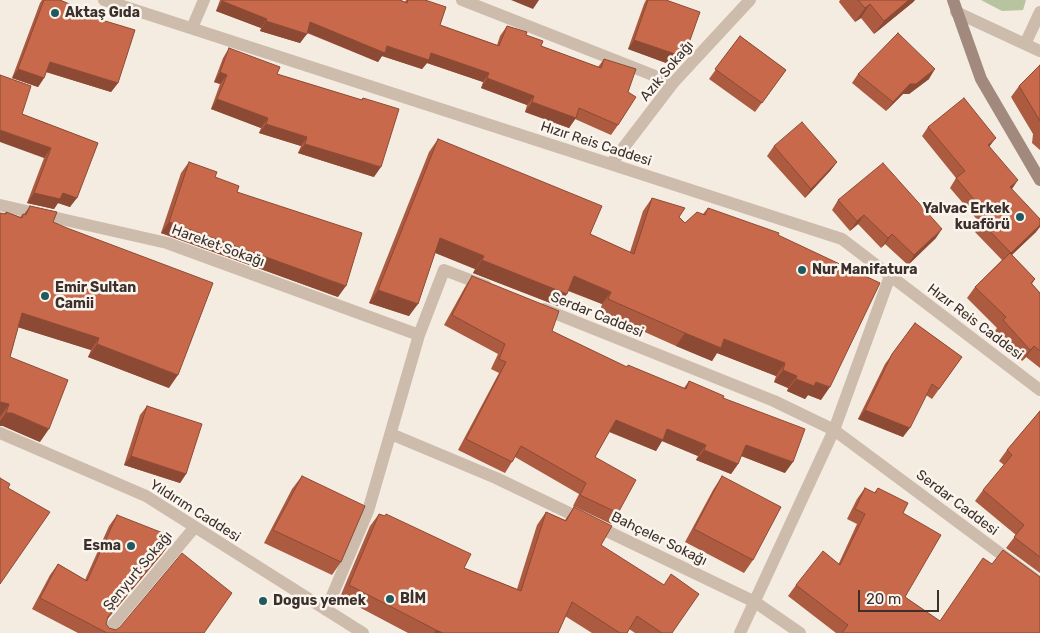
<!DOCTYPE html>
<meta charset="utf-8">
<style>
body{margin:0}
#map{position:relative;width:1040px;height:633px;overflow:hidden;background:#f4ebe1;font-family:Rubik,sans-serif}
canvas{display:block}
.scale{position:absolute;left:858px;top:590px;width:81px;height:22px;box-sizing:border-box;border:2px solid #3b302b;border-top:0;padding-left:6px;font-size:15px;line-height:18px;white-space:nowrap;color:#3b302b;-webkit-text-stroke:4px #fbf5ee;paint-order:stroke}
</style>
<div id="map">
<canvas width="1040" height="633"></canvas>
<div class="scale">20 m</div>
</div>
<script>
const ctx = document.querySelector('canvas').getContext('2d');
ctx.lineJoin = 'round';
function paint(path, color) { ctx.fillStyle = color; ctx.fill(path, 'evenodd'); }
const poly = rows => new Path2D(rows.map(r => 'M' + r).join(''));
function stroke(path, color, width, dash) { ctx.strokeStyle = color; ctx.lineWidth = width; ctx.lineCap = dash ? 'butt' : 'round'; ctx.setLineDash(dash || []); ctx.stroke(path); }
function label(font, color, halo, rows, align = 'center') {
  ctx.font = font + ' Rubik,sans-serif'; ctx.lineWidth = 5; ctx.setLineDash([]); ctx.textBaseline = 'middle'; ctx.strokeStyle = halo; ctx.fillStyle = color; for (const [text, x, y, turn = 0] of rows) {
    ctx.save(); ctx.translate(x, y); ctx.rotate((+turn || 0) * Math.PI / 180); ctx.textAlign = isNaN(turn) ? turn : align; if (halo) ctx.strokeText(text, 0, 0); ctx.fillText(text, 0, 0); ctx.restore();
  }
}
paint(poly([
 [981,0,1026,0,1023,10,1002,11]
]), '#b8c4a0');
stroke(poly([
 [104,0,842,239,1040,390],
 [462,0,673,83],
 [956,12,1040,51],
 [192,28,204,0],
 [1026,42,1040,12],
 [611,164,673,83,750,0],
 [0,205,167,243,419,335],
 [544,309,774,401,834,430,1040,583],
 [0,433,146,496,363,633],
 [391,434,496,478,755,602,800,633],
 [326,610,368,511,419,335,444,270,486,286],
 [106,633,194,528],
 [740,633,834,430,890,276]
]), '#cdbbac', 12);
stroke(poly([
 [953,0,981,79,1040,180]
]), '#a18a7d', 12);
paint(poly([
 [42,0,60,0,92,17,118,83,111,92,46,72,44,78,38,87,12,78,40,3],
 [220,0,400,0,405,2,406,0,425,0,440,25,497,45,500,36,507,26,526,35,541,46,598,67,604,59,618,125,611,135,575,119,569,128,525,112,527,105,481,88,483,82,427,63,422,69,382,56,378,62,307,33,300,43,260,31,261,28,216,11],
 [646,0,666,0,684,57,677,67,628,49,644,4],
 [840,0,915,0,912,3,874,34,861,18,855,22,839,2],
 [740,36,786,70,755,112,709,79],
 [229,48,277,74,361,100,363,98,374,177,298,153,301,146,259,133,261,128,211,109,220,84,214,82,223,58],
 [1040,65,1040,150,1032,143,1033,134,1011,97,1019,86],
 [858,74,929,79,909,94,903,94,886,111,852,83],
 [22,114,98,143,70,207,58,203,54,209,27,203,44,158],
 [928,127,990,147,1012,189,1036,232,1012,255,1035,279,1032,284,1040,293,1040,368,1026,357,1022,361,995,331,997,328,967,298,975,287,1002,260,975,232,980,223,950,188,956,178,922,136],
 [438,139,590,234,630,252,643,211,652,198,679,217,685,223,703,214,708,208,778,235,821,400,808,395,805,399,787,391,788,388,774,382,776,376,717,353,712,361,676,346,600,312,602,304,568,291,558,306,473,273,475,269,435,253,409,316,369,303,429,152],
 [774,146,837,162,830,171,805,198,767,156],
 [189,162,215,177,237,192,338,297,161,233,181,173],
 [838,200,936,238,908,265,885,244,881,248,858,224,850,231,832,210],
 [30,206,53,222,169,388,88,357,91,350,18,327,10,357,40,442,3,426,0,426,0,213,5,214,6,212,20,217,23,214,24,214],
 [472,276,552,331,626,367,684,388,689,381,723,398,785,473,741,456,738,464,731,474,696,460,698,456,662,441,656,451,609,432,595,457,618,513,611,524,573,506,579,494,515,457,505,473,458,450,499,373,491,369,498,354,444,325,465,287],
 [915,323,962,357,932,399,926,395,903,437,858,419,885,364],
 [147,406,186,474,180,483,124,465,140,415],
 [1040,411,1040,573,1006,548,1016,535,975,501,983,490,1004,465,999,461,1007,450],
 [302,476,341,562,332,575,264,543,292,489],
 [722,476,753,560,744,573,685,542,713,490],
 [865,488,874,493,878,488,903,513,905,597,939,621,1040,633,836,633,788,596,796,585,839,563,857,524,847,519,857,499],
 [574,507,601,545,672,633,635,633,629,629,627,633,592,633,565,616,558,633,408,633,340,597,370,526,379,514,464,568,517,589,537,525,546,512,565,520],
 [117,515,166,539,170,543,162,554,107,619,106,624,109,628,116,630,204,633,78,633,32,609,50,575,58,564,85,580,109,526]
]), '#ac5a40');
paint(poly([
 [511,0,539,0,533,9],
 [909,0,915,0,912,3,874,34,884,21],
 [222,1,267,19,261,28,216,11],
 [870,4,861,18,855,22,865,8],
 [266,21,307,34,300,43,260,31],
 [310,22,387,46,431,53,489,73,483,82,427,63,422,69,382,56,378,62,304,31],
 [634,40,684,57,677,67,628,49],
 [50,62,118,83,111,92,43,71],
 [18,69,44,78,38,87,12,78],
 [935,69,929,79,909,94,903,94,886,111,893,102,910,84],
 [220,72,227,75,220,84,214,82],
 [487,78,534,96,527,105,481,88],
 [217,99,268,118,261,128,211,109],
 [532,102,576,118,569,128,525,112],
 [266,124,307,137,301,146,259,133],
 [0,130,51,148,44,158,0,142],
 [996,138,989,147,988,145],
 [305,144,381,167,374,177,298,153],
 [837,162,830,171,805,198,811,189],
 [1018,180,1012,189,1010,187],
 [34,193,63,193,77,198,70,207,58,203,54,209,27,203],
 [864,215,858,224,850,231,857,221],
 [169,222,346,286,338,297,161,233],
 [1040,225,1040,227,1036,232,1004,262,1011,253],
 [942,229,936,238,908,265,914,255],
 [892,234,885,244,881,248,888,238],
 [440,238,484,256,475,269,431,251],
 [482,260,567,294,558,306,473,273],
 [574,276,611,292,602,304,565,289],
 [378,290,418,304,409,316,369,303],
 [22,313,99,338,91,350,14,326],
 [685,333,724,339,785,363,776,376,717,353,712,361,676,346],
 [97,344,178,375,169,388,88,357],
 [1034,346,1026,357,1022,361,1030,350],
 [783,370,797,376,788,388,774,382],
 [796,379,816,382,830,387,821,400,808,395,805,399,787,391],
 [0,402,9,404,0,417],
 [865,410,910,428,903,437,858,419],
 [6,413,12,413,49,429,40,442,3,426,0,426,0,421],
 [616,420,667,429,706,445,698,456,662,441,656,451,608,431],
 [746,445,793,462,785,473,739,455],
 [704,450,738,464,731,474,696,460],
 [131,456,186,474,180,483,124,465],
 [170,543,162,554,100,628,108,617],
 [436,630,443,633,434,633]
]), '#8c4a34');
const building = poly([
 [44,0,60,0,93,14,92,17,135,30,118,83,50,62,44,78,18,69,44,0],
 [223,0,400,0,407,3,408,0,425,0,446,7,440,25,499,46,507,26,527,32,526,35,543,41,541,46,601,68,604,59,636,69,628,92,636,97,618,125,579,108,576,118,532,102,534,96,487,78,489,73,431,53,429,60,387,46,385,53,310,22,307,34,266,21,267,19,222,1,223,0],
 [648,0,666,0,700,12,684,57,634,40,648,0],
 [858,0,909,0,884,21,870,4,865,8,858,0],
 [898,33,935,69,916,84,910,84,893,102,858,74,898,33],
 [740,36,786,70,762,103,715,69,740,36],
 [229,48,280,67,277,74,362,100,363,98,399,109,381,167,305,144,307,137,266,124,268,118,217,99,227,75,220,72,229,48],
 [1040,65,1040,121,1019,86,1040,65],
 [0,75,31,86,22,114,98,143,77,198,63,193,60,199,34,193,51,148,0,130,0,75],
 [964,98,996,138,988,145,1018,180,1010,187,1040,219,1040,225,1011,253,981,222,988,216,956,178,965,171,928,127,964,98],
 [802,122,837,162,811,189,774,146,802,122],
 [438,139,602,206,590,234,634,254,652,198,685,208,679,217,685,223,697,212,705,215,708,208,779,233,778,235,880,283,830,387,816,382,814,386,796,379,797,376,783,370,785,363,724,339,721,348,685,333,608,299,611,292,574,276,567,294,482,260,484,256,440,238,418,304,378,290,438,139],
 [189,162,217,172,215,177,239,186,237,192,362,233,346,286,169,222,189,162],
 [883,163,942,229,914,255,892,234,888,238,864,215,857,221,838,200,883,163],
 [30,206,57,212,53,222,67,228,213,283,178,375,97,344,99,338,22,313,10,357,68,380,49,429,12,413,6,413,9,404,0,402,0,213,6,214,6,212,22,218,23,214,26,215,30,206],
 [1010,253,1035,279,1031,283,1040,293,1040,351,1034,346,1030,350,1003,320,1006,317,975,287,1010,253],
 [472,276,559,311,552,331,627,367,628,365,686,389,689,381,724,396,723,398,805,429,793,462,746,445,738,464,704,450,706,445,667,429,663,440,616,420,595,457,636,480,618,513,580,495,586,483,521,446,512,462,466,439,506,362,499,359,505,344,452,315,472,276],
 [915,323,962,357,939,389,932,384,910,428,865,410,892,354,915,323],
 [147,406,202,424,186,474,131,456,147,406],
 [1040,411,1040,557,1014,537,1024,525,983,490,1012,455,1007,450,1040,411],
 [302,476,365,506,341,562,273,530,302,476],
 [722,476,781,507,753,560,694,529,722,476],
 [0,478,10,484,8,488,50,512,0,584,0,478],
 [865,488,875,493,878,488,908,503,903,513,941,535,905,597,940,621,983,558,992,564,1003,550,1040,577,1040,633,842,633,848,625,796,585,823,551,840,565,865,514,855,509,865,488],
 [574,507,612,526,601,545,664,585,671,574,699,594,672,633,662,633,637,616,627,633,620,633,572,602,558,633,443,633,436,630,349,585,379,514,385,516,386,514,471,554,464,568,521,591,546,512,566,521,574,507],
 [117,515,168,535,166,539,170,543,108,617,106,624,109,628,116,630,120,627,182,553,232,593,204,633,107,633,40,598,58,564,87,581,117,515]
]);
paint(building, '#c8694b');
stroke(building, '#8c4a34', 1);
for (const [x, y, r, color] of [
 [55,13,5,"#1f5a5e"],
 [1020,217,5,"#1f5a5e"],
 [802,270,5,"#1f5a5e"],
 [45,296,5,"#1f5a5e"],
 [131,546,5,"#1f5a5e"],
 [390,599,5,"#1f5a5e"],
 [263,601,5,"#1f5a5e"]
]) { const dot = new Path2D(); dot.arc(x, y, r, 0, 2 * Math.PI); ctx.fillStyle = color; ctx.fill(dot); stroke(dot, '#fbf5ee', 2); }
label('bold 14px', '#3b302b', '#fbf5ee', [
 ["Aktaş Gıda",65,13],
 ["Yalvac Erkek",1010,209,"right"],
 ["kuaförü",1010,225,"right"],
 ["Nur Manifatura",812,270],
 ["Emir Sultan",55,288],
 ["Camii",55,304],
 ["Esma",121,546,"right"],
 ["BİM",400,599],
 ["Dogus yemek",273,601]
], 'left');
label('14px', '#3b302b', '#fbf5ee', [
 ["Azık Sokağı",667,71,-50],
 ["Hızır Reis Caddesi",596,144,18],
 ["Hareket Sokağı",218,246,20],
 ["Serdar Caddesi",597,315,22],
 ["Hızır Reis Caddesi",975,322,37],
 ["Serdar Caddesi",957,503,37],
 ["Yıldırım Caddesi",195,511,32],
 ["Bahçeler Sokağı",659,539,26],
 ["Şenyurt Sokağı",138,571,-50]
]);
</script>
